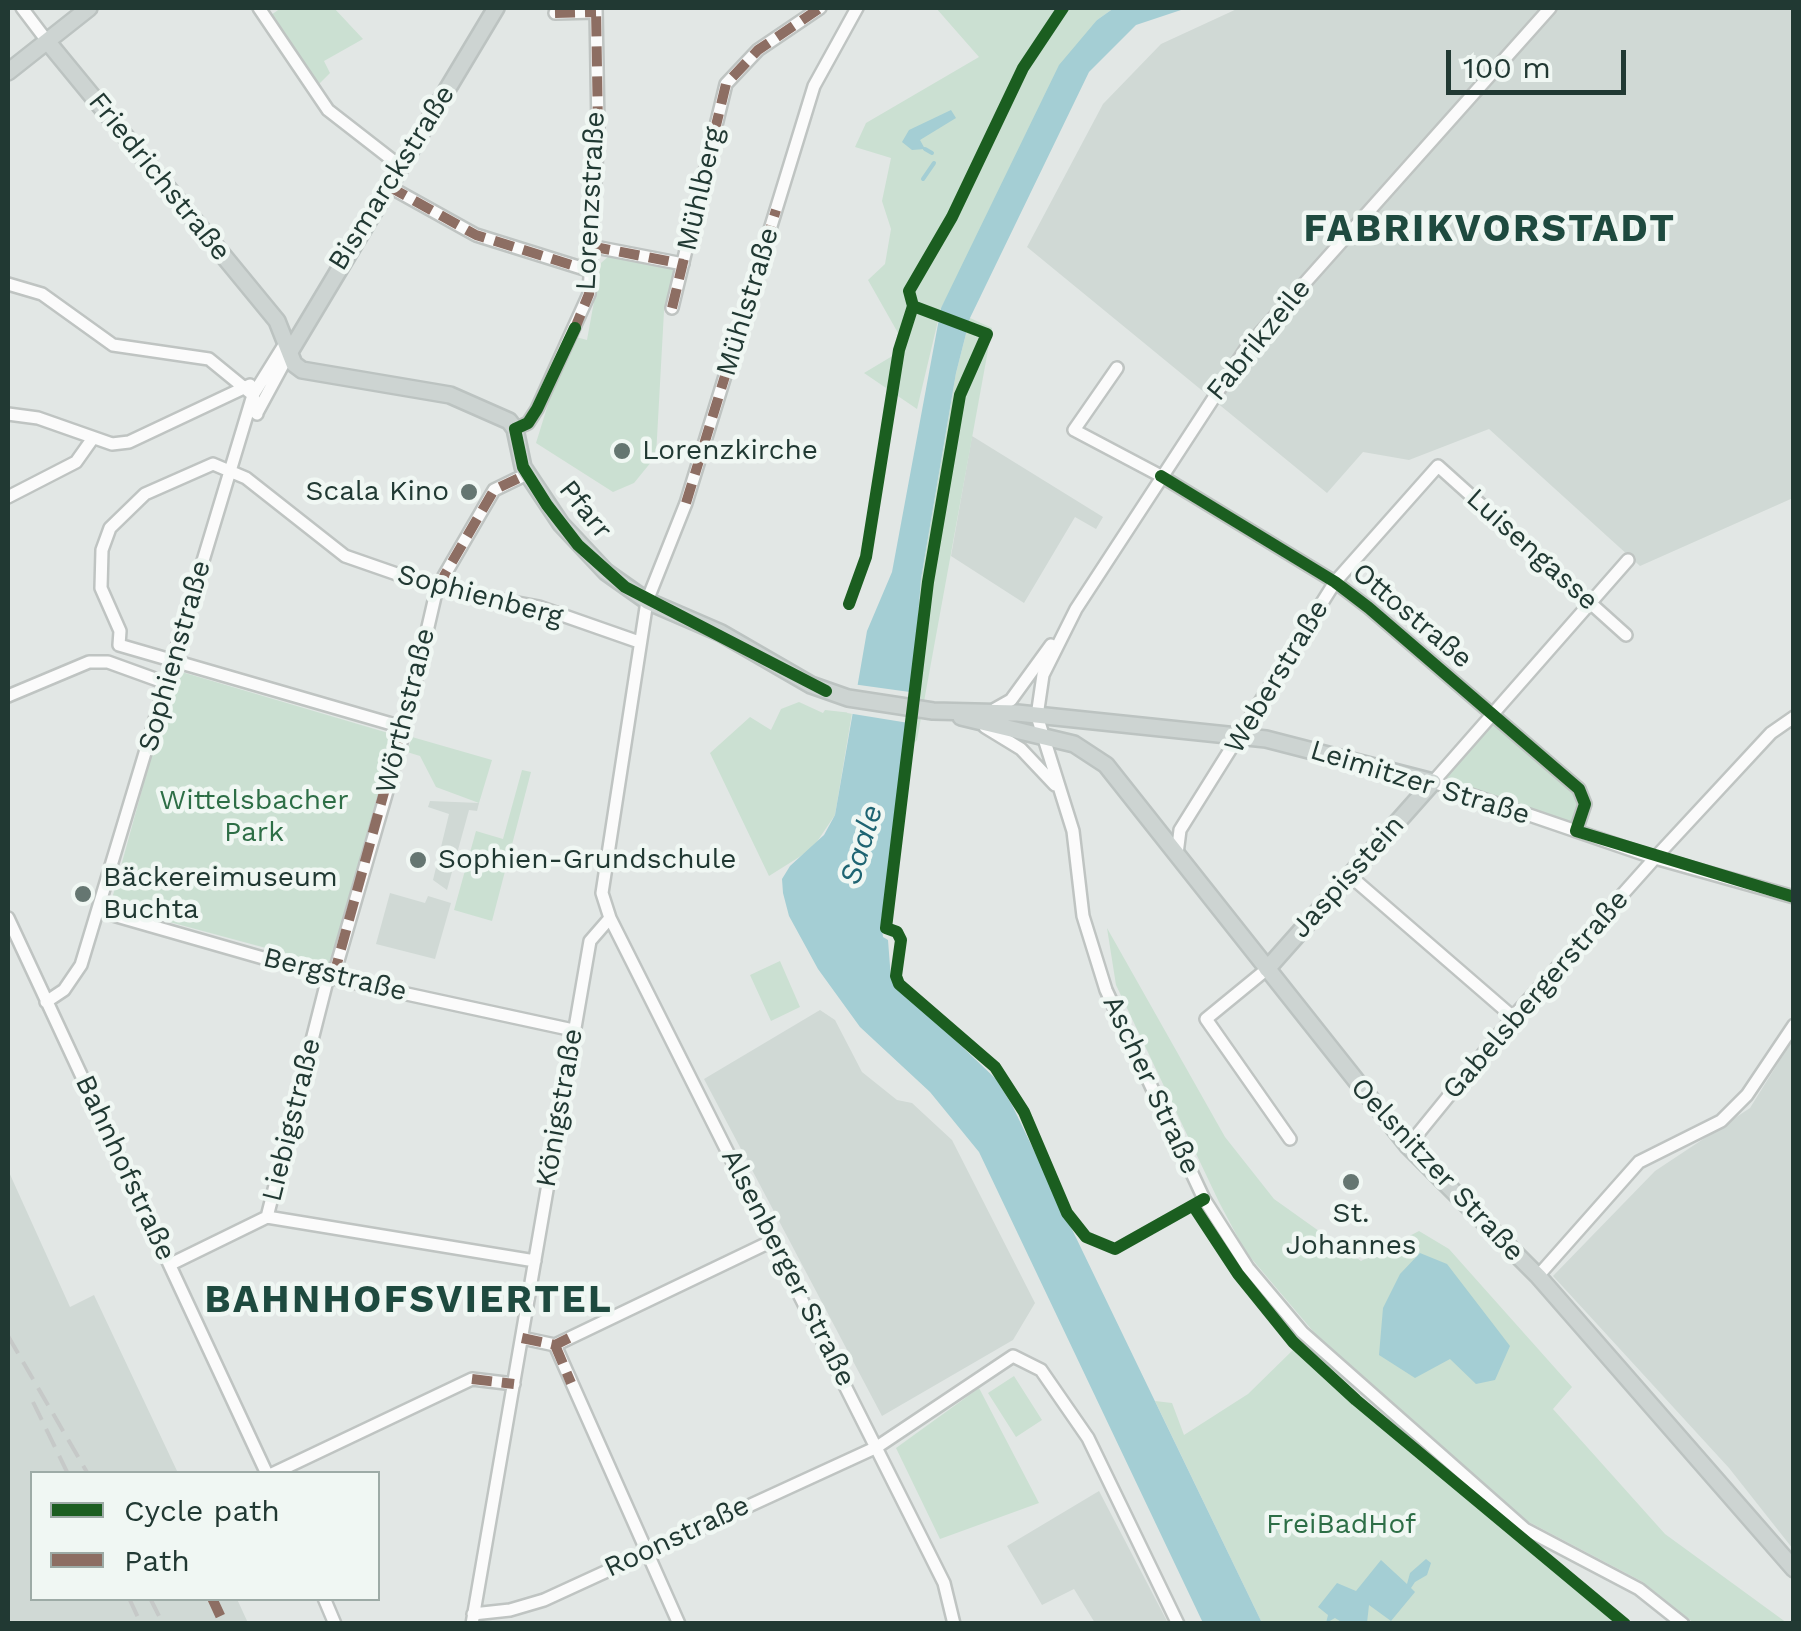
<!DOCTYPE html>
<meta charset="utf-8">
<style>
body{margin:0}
#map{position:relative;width:1801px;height:1631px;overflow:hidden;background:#e2e7e5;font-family:"Work Sans",sans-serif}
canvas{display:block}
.frame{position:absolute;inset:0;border:10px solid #213933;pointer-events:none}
.legend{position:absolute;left:30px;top:1471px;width:350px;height:130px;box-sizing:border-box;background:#f0f7f3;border:2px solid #9daba6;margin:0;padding:12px 18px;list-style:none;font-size:30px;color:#213933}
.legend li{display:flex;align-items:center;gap:20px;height:50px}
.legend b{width:50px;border:2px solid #9daba6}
.scale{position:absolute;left:1446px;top:50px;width:180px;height:45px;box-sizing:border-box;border:5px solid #213933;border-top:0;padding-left:12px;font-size:30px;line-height:35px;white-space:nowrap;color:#213933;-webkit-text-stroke:8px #f0f7f3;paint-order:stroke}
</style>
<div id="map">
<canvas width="1801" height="1631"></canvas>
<div class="frame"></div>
<ul class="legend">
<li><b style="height:12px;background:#1b5e20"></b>Cycle path</li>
<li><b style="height:12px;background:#8d6e63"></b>Path</li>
</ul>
<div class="scale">100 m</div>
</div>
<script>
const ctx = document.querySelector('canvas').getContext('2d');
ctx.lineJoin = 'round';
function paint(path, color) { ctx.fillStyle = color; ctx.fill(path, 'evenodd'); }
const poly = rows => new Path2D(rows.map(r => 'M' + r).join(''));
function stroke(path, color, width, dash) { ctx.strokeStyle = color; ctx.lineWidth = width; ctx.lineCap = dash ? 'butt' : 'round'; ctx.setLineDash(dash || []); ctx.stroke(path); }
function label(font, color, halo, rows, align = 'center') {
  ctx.font = font + ' "Work Sans",sans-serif'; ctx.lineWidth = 9; ctx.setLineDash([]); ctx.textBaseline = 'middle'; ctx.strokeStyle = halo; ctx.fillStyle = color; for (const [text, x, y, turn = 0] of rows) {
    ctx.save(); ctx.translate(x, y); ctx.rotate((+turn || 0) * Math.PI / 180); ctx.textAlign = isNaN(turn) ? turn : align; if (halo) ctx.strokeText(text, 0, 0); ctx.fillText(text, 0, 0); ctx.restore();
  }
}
paint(poly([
 [1239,8,1793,8,1793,498,1640,566,1489,429,1409,460,1363,452,1327,493,1027,247,1103,104,1161,44],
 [972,436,1103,517,1096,529,1075,517,1024,603,951,556],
 [430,801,479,803,477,811,469,810,447,890,433,880,449,814,428,807],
 [390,893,425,903,428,896,451,903,435,959,376,944],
 [820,1010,835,1020,862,1072,897,1100,912,1103,952,1140,1035,1303,1013,1340,882,1416,704,1079],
 [1793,1039,1793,1549,1729,1468,1553,1276,1655,1171,1750,1108],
 [8,1170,70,1307,94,1295,178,1473,32,1474,32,1598,237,1599,248,1623,8,1623],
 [1099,1491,1168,1623,1095,1623,1074,1589,1042,1605,1007,1546]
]), '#d0d9d5');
paint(poly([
 [281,8,334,8,363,39,324,61,330,73,318,85,271,15],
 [936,8,1114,8,1097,20,941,308,917,409,864,373,894,355,898,333,868,280,885,264,891,229,882,201,891,158,855,147,866,123,979,57],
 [610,255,674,270,664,311,656,456,634,483,613,492,536,443,554,385,576,337,587,340,601,263],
 [970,318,992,328,917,740,908,749,921,579,956,373],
 [175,670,395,735,329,965,110,906],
 [799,702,823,713,825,710,852,713,835,815,812,849,769,876,710,753,750,717,771,730,781,709],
 [1493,719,1573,785,1581,801,1576,829,1435,783],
 [412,737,492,760,479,803,436,787,420,756,407,752],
 [522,770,531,772,492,921,454,910,476,831,503,839],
 [1107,928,1225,1137,1274,1199,1361,1261,1419,1231,1449,1249,1572,1387,1553,1409,1665,1534,1787,1623,1694,1623,1641,1581,1527,1521,1323,1343,1245,1251,1219,1202,1116,985],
 [780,961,800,1007,771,1021,750,975],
 [1296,1347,1309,1365,1376,1422,1617,1623,1262,1623,1155,1401,1172,1403,1184,1435,1248,1394],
 [1014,1376,1042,1420,1016,1437,988,1393],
 [979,1388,1039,1503,940,1539,896,1448]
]), '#cbe0d2');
paint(poly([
 [1114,8,1187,8,1136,25,1089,72,970,318,956,373,921,579,908,749,881,921,883,937,888,940,891,979,996,1079,1012,1105,1262,1623,1203,1623,979,1152,930,1092,860,1027,818,969,789,916,783,893,782,879,790,866,824,835,835,815,867,631,892,572,941,308,1059,65,1097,20],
 [951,110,956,118,920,140,925,149,912,150,902,142,909,130],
 [1420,1253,1447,1264,1510,1346,1495,1380,1476,1384,1450,1359,1415,1378,1379,1355,1383,1308,1400,1274],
 [1426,1559,1431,1563,1427,1575,1415,1582,1411,1588,1415,1592,1391,1621,1369,1605,1367,1623,1343,1623,1335,1618,1326,1623,1328,1615,1318,1607,1337,1583,1356,1591,1381,1560,1407,1584,1410,1573]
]), '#a4ced4');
paint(poly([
 [852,684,917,693,915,724,847,713]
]), '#e2e7e5');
stroke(poly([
 [925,149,932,153],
 [923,179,934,163]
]), '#a4ced4', 4);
const minor = poly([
 [22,8,47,41],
 [259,8,328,110,400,166],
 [857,8,814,86,686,503,647,601,602,893,610,918,927,1549,944,1583,954,1624],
 [1550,8,1245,350,1076,609,1043,675,1037,716,1073,831,1083,916,1106,990,1204,1199,1248,1268,1302,1332,1525,1529,1639,1589,1683,1624],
 [555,13,596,12],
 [388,186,476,235,591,271],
 [590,246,683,264],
 [8,284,42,294,113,345,209,359,253,395,257,414],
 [672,308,726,84,758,50,820,8],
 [1117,368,1074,430,1161,476,1335,582,1369,608,1579,789,1585,804,1576,831],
 [258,411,291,350],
 [8,414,38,418,112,444,129,442,250,385],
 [515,429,528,423,537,409,589,294,598,129,596,8],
 [8,497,76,462,93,438],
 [1628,560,1433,782,1655,858,1794,897],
 [119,645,120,631,101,588,102,550,110,528,145,494,213,464,246,478,345,556,437,588,539,607,639,642],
 [119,645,402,727],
 [8,696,89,662,108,662,166,683],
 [995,709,1011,700,1051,645],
 [985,727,1021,749,1055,785],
 [1177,854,1180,830,1335,582,1438,466,1626,635],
 [1349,875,1513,1017],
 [99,911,333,978,573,1030],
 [8,918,267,1474],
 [1267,969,1206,1019,1290,1139],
 [333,978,402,739,437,588,494,490,527,474],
 [46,1002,64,990,81,965,253,395,286,342],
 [1408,1146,1513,1017,1655,858,1771,733,1794,717],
 [267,1217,535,1261],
 [171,1264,267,1217,328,977],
 [1538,1276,1639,1162,1721,1121,1747,1095,1794,1025],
 [522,1338,555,1345,774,1240],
 [555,1345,679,1624],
 [272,1474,472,1379,514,1384],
 [324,1598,335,1624],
 [473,1614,510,1610,544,1600,877,1447,1013,1356,1041,1370,1088,1438,1178,1624],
 [472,1624,590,941,610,918]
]);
const major = poly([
 [47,41,277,321,294,364,302,370,450,395,509,421,515,429,523,467,561,524,606,572,647,601,721,633,811,685,848,698,933,711,1017,713,1266,739,1433,782,1267,969],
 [8,72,89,8],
 [291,350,496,8],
 [961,717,1074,744,1106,765,1408,1146,1538,1276,1794,1569]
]);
stroke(minor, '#bfc4c2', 16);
stroke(major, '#bcc3c1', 20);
stroke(minor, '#fbfbfb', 11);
stroke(major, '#cdd4d2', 15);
stroke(poly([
 [8,1336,88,1474],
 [33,1402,68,1474],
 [129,1598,141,1624],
 [150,1598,163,1624]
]), '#c6c9c8', 4, [20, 10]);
stroke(poly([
 [555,13,596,12],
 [388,186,476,235,591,271],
 [590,246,683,264],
 [672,308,726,84,758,50,820,8],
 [573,333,589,294,591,271,598,129,596,8],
 [686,503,776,210],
 [437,588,494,490,527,474],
 [333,978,402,727],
 [522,1338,555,1345,569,1338],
 [555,1345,571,1383],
 [472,1379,514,1384],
 [212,1598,224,1624]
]), '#8d6e63', 10, [20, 10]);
stroke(poly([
 [913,306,987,334,960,395,928,582,886,928,897,932,901,940,896,976,899,984,995,1067,1024,1112,1067,1213,1086,1237,1115,1249,1204,1199],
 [575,328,537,409,528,423,515,429,523,467,547,505,578,545,625,587,826,691],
 [1161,476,1335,582,1369,608,1579,789,1585,804,1576,831,1794,897],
 [849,604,866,557,899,350,913,306,909,291,952,217,1023,68,1063,8],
 [1194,1207,1238,1274,1293,1342,1356,1400,1625,1624]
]), '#1b5e20', 12);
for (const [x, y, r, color] of [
 [622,451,10,"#657671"],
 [469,492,10,"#657671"],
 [418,860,10,"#657671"],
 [83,894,10,"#657671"],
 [1351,1182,10,"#657671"]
]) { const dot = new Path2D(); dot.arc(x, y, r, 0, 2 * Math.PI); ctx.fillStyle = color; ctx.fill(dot); stroke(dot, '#f0f7f3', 4); }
label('28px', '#213933', '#f0f7f3', [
 ["Friedrichstraße",159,177,51],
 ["Bismarckstraße",392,178,-58],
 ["Mühlberg",701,189,-77],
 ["Lorenzstraße",591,201,-87],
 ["Mühlstraße",748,302,-73],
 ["Fabrikzeile",1259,340,-51],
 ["Pfarr",585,510,51],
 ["Luisengasse",1532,550,42],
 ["Sophienberg",480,596,15],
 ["Ottostraße",1412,616,40],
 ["Sophienstraße",175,656,-74],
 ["Weberstraße",1277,677,-59],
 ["Wörthstraße",406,711,-76],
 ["Leimitzer Straße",1420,783,17],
 ["Jaspisstein",1348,877,-48],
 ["Bergstraße",335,975,14],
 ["Gabelsbergerstraße",1536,995,-49],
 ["Ascher Straße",1151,1085,65],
 ["Königstraße",560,1108,-80],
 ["Liebigstraße",292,1120,-76],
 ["Bahnhofstraße",125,1168,65],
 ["Oelsnitzer Straße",1437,1170,47],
 ["Alsenberger Straße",788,1268,63],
 ["Roonstraße",677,1537,-25]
]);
label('28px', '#213933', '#f0f7f3', [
 ["Lorenzkirche",642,451],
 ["Scala Kino",449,492,"right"],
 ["Sophien-Grundschule",438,860],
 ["Bäckereimuseum",103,878],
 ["Buchta",103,910],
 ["St.",1351,1214,"center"],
 ["Johannes",1351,1246,"center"]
], 'left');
label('28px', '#2d6e46', '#f0f7f3', [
 ["Wittelsbacher",254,801],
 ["Park",254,833],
 ["FreiBadHof",1341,1525]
]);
label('italic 30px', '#1e6472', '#f0f7f3', [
 ["Saale",862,845,-73]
]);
ctx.letterSpacing = '2.5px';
label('bold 38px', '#1e4a3f', '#f0f7f3', [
 ["FABRIKVORSTADT",1490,230],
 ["BAHNHOFSVIERTEL",409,1301]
]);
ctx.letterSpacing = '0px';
</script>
